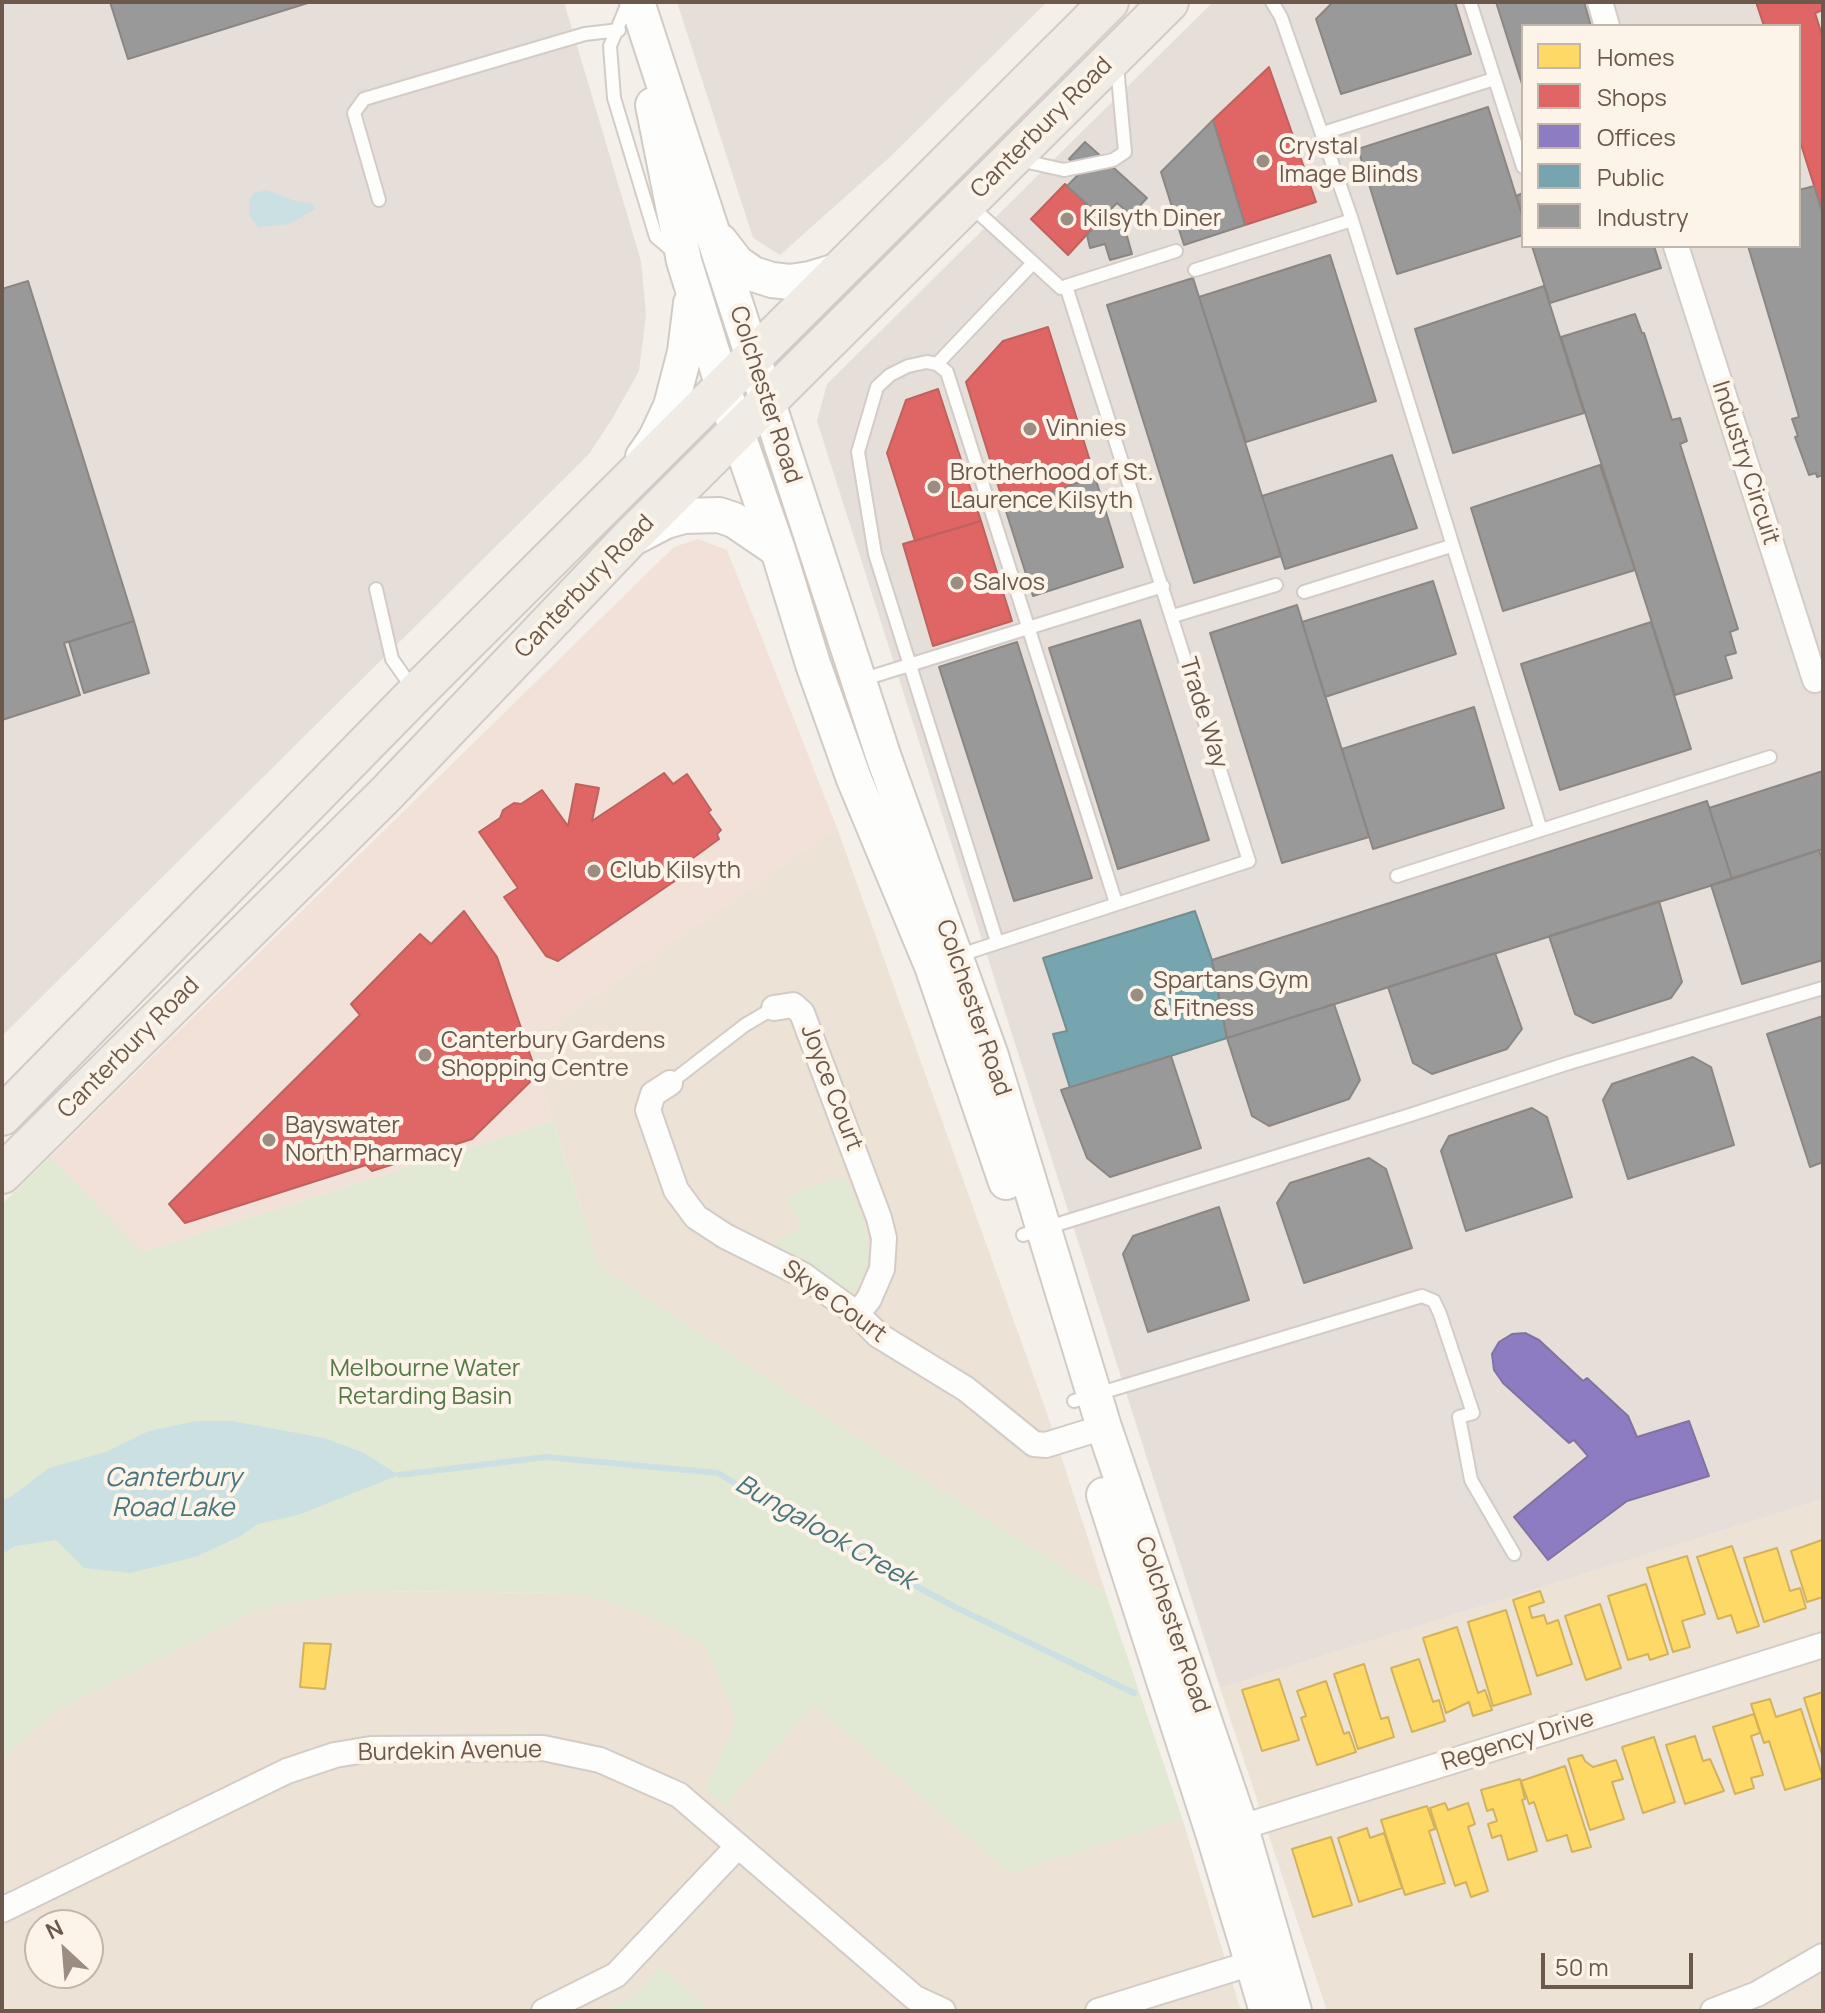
<!DOCTYPE html>
<style>
body{margin:0}
#map{position:relative;width:1825px;height:2013px;overflow:hidden;background:#f4efe8;font-family:Manrope,sans-serif}
canvas{display:block}
.frame{position:absolute;inset:0;border:4px solid #6d584c;pointer-events:none}
.legend{position:absolute;left:1521px;top:24px;width:280px;height:224px;box-sizing:border-box;background:#fcf4e8;border:2px solid #c3b6aa;margin:0;padding:10px 14px;list-style:none;font-size:24px;color:#6d584c}
.legend li{display:flex;align-items:center;gap:16px;height:40px}
.legend b{width:40px;border:2px solid #c3b6aa}
.north{position:absolute;left:24px;top:1909px;width:80px;height:80px;box-sizing:border-box;background:#fcf4e8;border:2px solid #c3b6aa;border-radius:50%;rotate:334deg;font-size:22px;font-weight:700;line-height:32px;text-align:center;color:#6d584c}
.north::after{content:'';display:block;margin:auto;width:28px;height:36px;background:#9c8d83;clip-path:polygon(50% 0,100% 100%,50% 72%,0 100%)}
.scale{position:absolute;left:1541px;top:1953px;width:152px;height:36px;box-sizing:border-box;border:4px solid #6d584c;border-top:0;padding-left:10px;font-size:24px;line-height:28px;white-space:nowrap;color:#6d584c;-webkit-text-stroke:6px #fcf4e8;paint-order:stroke}
</style>
<div id="map">
<canvas width="1825" height="2013"></canvas>
<div class="frame"></div>
<ul class="legend">
<li><b style="height:22px;background:#ffd966"></b>Homes</li>
<li><b style="height:22px;background:#e06666"></b>Shops</li>
<li><b style="height:22px;background:#8e7cc3"></b>Offices</li>
<li><b style="height:22px;background:#76a5af"></b>Public</li>
<li><b style="height:22px;background:#999"></b>Industry</li>
</ul>
<div class="north">N</div>
<div class="scale">50 m</div>
</div>
<script>
const ctx = document.querySelector('canvas').getContext('2d');
ctx.lineJoin = 'round';
function paint(path, color) { ctx.fillStyle = color; ctx.fill(path, 'evenodd'); }
const poly = rows => new Path2D(rows.map(r => 'M' + r).join(''));
function stroke(path, color, width, dash) { ctx.strokeStyle = color; ctx.lineWidth = width; ctx.lineCap = dash ? 'butt' : 'round'; ctx.setLineDash(dash || []); ctx.stroke(path); }
function label(font, color, halo, rows, align = 'center') {
  ctx.font = font + ' Manrope,sans-serif'; ctx.lineWidth = 8; ctx.setLineDash([]); ctx.textBaseline = 'middle'; ctx.strokeStyle = halo; ctx.fillStyle = color; for (const [text, x, y, turn = 0] of rows) {
    ctx.save(); ctx.translate(x, y); ctx.rotate((+turn || 0) * Math.PI / 180); ctx.textAlign = isNaN(turn) ? turn : align; if (halo) ctx.strokeText(text, 0, 0); ctx.fillText(text, 0, 0); ctx.restore();
  }
}
paint(poly([
 [837,828,1049,1419,1106,1594,859,1439,600,1268,528,1042],
 [1823,1499,1823,2011,1327,2011,1220,1688],
 [361,1591,580,1593,645,1614,705,1644,736,1720,706,1789,813,1704,1010,1873,1182,1818,1241,2011,2,2011,2,1760,55,1711,259,1609],
 [40,1925,88,1925,88,1973,40,1973]
]), '#ece2d6');
paint(poly([
 [698,539,727,550,837,828,528,1042,553,1121,143,1252,50,1157,674,547]
]), '#f1e1d9');
paint(poly([
 [2,2,564,2,641,261,646,315,639,371,612,419,589,454,2,1036],
 [677,2,1047,2,891,156,780,255,753,238],
 [1213,2,1823,2,1823,1499,1220,1688,817,421,827,384],
 [1523,26,1799,26,1799,246,1523,246]
]), '#e6dfd9');
paint(poly([
 [553,1121,600,1268,859,1439,1106,1594,1182,1818,1010,1873,814,1705,725,1806,706,1789,736,1720,705,1644,645,1614,580,1593,361,1591,259,1609,55,1711,2,1760,2,1204,50,1157,143,1252],
 [845,1175,863,1220,870,1261,852,1294,771,1243,802,1227,787,1196],
 [660,1967,711,2011,605,2011,632,1998]
]), '#e1e9d4');
paint(poly([
 [267,190,295,201,314,204,315,209,290,224,258,227,250,216,249,200,254,193],
 [196,1421,232,1421,324,1438,362,1452,399,1475,298,1515,258,1524,239,1537,195,1557,130,1573,84,1568,56,1540,16,1546,2,1554,2,1501,12,1496,49,1468,106,1452,149,1431]
]), '#cbe0e2');
const homes = poly([
 [1822,1540,1823,1597,1807,1602,1791,1551,1822,1540],
 [1732,1546,1759,1626,1737,1633,1731,1615,1718,1619,1697,1557,1732,1546],
 [1777,1548,1790,1591,1800,1588,1806,1608,1764,1622,1744,1558,1777,1548],
 [1687,1556,1705,1614,1682,1621,1690,1647,1673,1652,1647,1568,1687,1556],
 [1646,1584,1668,1654,1650,1660,1648,1654,1628,1660,1608,1596,1646,1584],
 [1540,1591,1544,1602,1529,1607,1532,1618,1544,1615,1547,1624,1558,1620,1572,1664,1537,1676,1513,1600,1540,1591],
 [1600,1604,1621,1668,1586,1680,1565,1616,1600,1604],
 [1506,1610,1531,1694,1493,1706,1468,1622,1506,1610],
 [1457,1627,1478,1693,1485,1690,1492,1710,1473,1716,1469,1702,1446,1713,1423,1638,1457,1627],
 [304,1643,331,1644,325,1689,300,1687,304,1643],
 [1419,1659,1433,1702,1439,1700,1445,1721,1412,1732,1391,1668,1419,1659],
 [1364,1664,1381,1719,1388,1717,1394,1737,1358,1749,1334,1674,1364,1664],
 [1279,1679,1299,1740,1262,1751,1242,1690,1279,1679],
 [1326,1681,1344,1734,1349,1732,1356,1752,1317,1765,1301,1718,1306,1716,1297,1691,1326,1681],
 [1823,1692,1823,1758,1804,1698,1823,1692],
 [1770,1699,1776,1717,1801,1709,1823,1778,1785,1790,1769,1741,1764,1743,1751,1704,1770,1699],
 [1754,1714,1760,1733,1751,1736,1763,1775,1751,1778,1754,1788,1735,1794,1713,1727,1754,1714],
 [1695,1736,1703,1761,1710,1759,1724,1791,1685,1804,1666,1745,1695,1736],
 [1654,1737,1675,1802,1643,1813,1622,1747,1654,1737],
 [1582,1755,1585,1761,1593,1767,1616,1760,1623,1779,1612,1782,1624,1819,1590,1830,1568,1759,1582,1755],
 [1565,1766,1591,1847,1572,1852,1567,1835,1547,1841,1534,1802,1529,1804,1521,1781,1565,1766],
 [1520,1779,1525,1799,1522,1800,1537,1851,1508,1860,1501,1835,1492,1838,1488,1824,1497,1821,1493,1809,1487,1811,1481,1790,1520,1779],
 [1445,1803,1448,1810,1468,1803,1475,1824,1468,1827,1488,1891,1471,1897,1466,1882,1455,1886,1430,1808,1445,1803],
 [1427,1806,1435,1829,1429,1831,1445,1883,1405,1895,1381,1820,1427,1806],
 [1367,1828,1370,1838,1384,1833,1402,1888,1359,1902,1338,1838,1367,1828],
 [1331,1837,1352,1905,1313,1917,1292,1849,1331,1837]
]);
paint(homes, '#ffd966');
stroke(homes, '#d3b25e', 2);
const shops = poly([
 [1756,2,1823,2,1823,10,1815,13,1823,38,1823,214,1799,138,1799,26,1764,26,1756,2],
 [1269,67,1316,202,1245,225,1213,120,1269,67],
 [1065,184,1102,218,1068,255,1031,219,1065,184],
 [1048,327,1095,477,1005,508,966,382,1003,341,1048,327],
 [938,389,981,521,915,541,887,453,906,400,938,389],
 [981,521,1012,621,933,646,903,544,981,521],
 [664,773,673,784,687,774,711,810,708,812,721,830,717,834,719,839,682,866,682,876,558,961,546,956,504,897,518,888,479,832,500,818,503,810,514,803,521,804,542,790,568,826,576,784,599,788,592,821,664,773],
 [464,911,497,957,537,1075,472,1139,372,1171,366,1165,185,1223,169,1204,360,1015,351,1004,420,934,431,944,464,911]
]);
paint(shops, '#e06666');
stroke(shops, '#be625e', 2);
const offices = poly([
 [1525,1333,1539,1340,1583,1381,1587,1378,1628,1416,1637,1437,1689,1421,1709,1476,1627,1501,1548,1560,1514,1517,1588,1456,1574,1440,1569,1443,1503,1383,1494,1370,1492,1354,1499,1342,1512,1334,1525,1333]
]);
paint(offices, '#8e7cc3');
stroke(offices, '#84719f', 2);
const public = poly([
 [1195,911,1212,960,1227,1038,1070,1088,1053,1034,1067,1031,1043,958,1195,911]
]);
paint(public, '#76a5af');
stroke(public, '#738e91', 2);
const industry = poly([
 [110,2,311,2,128,59,110,2],
 [1333,2,1455,2,1471,54,1341,94,1316,19,1333,2],
 [1496,2,1584,2,1591,26,1523,26,1523,87,1496,2],
 [1488,107,1523,218,1523,235,1397,274,1358,149,1488,107],
 [1213,120,1245,225,1184,245,1161,172,1213,120],
 [1085,142,1147,198,1131,215,1117,203,1102,218,1067,186,1082,171,1069,159,1085,142],
 [1814,186,1823,214,1823,475,1817,477,1816,473,1809,475,1795,437,1798,436,1792,419,1799,417,1748,246,1799,246,1799,190,1814,186],
 [1523,193,1523,218,1516,196,1523,193],
 [1120,211,1132,254,1110,260,1105,244,1090,248,1087,235,1102,218,1120,211],
 [1532,246,1654,246,1661,268,1550,303,1532,246],
 [1330,255,1376,401,1246,442,1199,297,1330,255],
 [1193,278,1281,556,1194,583,1107,305,1193,278],
 [28,281,134,621,64,643,80,695,2,720,2,289,28,281],
 [1544,286,1584,413,1453,453,1415,329,1544,286],
 [1635,314,1642,333,1644,333,1672,420,1680,418,1687,441,1680,444,1738,629,1730,632,1736,653,1725,656,1732,678,1675,695,1561,337,1635,314],
 [1392,455,1417,528,1285,569,1262,496,1392,455],
 [1600,465,1635,570,1503,611,1471,508,1600,465],
 [1095,477,1123,567,1033,596,1005,508,1095,477],
 [1433,581,1456,654,1325,697,1302,622,1433,581],
 [1297,605,1369,837,1282,863,1210,633,1297,605],
 [1140,620,1209,840,1118,869,1049,648,1140,620],
 [134,621,149,673,84,693,69,642,134,621],
 [1651,622,1691,749,1560,790,1521,664,1651,622],
 [1017,642,1092,878,1014,901,939,667,1017,642],
 [1474,707,1504,808,1373,849,1342,749,1474,707],
 [1823,771,1823,849,1732,879,1709,808,1823,771],
 [1707,801,1732,879,1227,1038,1212,960,1707,801],
 [1819,850,1823,862,1823,960,1742,984,1711,885,1819,850],
 [1659,901,1682,982,1671,998,1593,1023,1575,1014,1549,936,1659,901],
 [1495,953,1522,1029,1507,1049,1432,1074,1413,1063,1388,987,1495,953],
 [1334,1004,1360,1080,1349,1099,1269,1126,1252,1116,1227,1038,1334,1004],
 [1823,1016,1823,1162,1810,1167,1767,1034,1823,1016],
 [1171,1056,1201,1148,1110,1177,1087,1158,1061,1090,1171,1056],
 [1693,1057,1711,1067,1734,1145,1628,1179,1603,1100,1612,1084,1693,1057],
 [1532,1108,1547,1117,1572,1197,1466,1231,1441,1151,1449,1136,1532,1108],
 [1369,1158,1386,1169,1412,1248,1304,1283,1277,1203,1290,1183,1369,1158],
 [1219,1207,1249,1300,1148,1332,1123,1254,1133,1236,1219,1207]
]);
paint(industry, '#999');
stroke(industry, '#8c8682', 2);
stroke(poly([
 [399,1475,546,1457,718,1473,814,1531,953,1606,1134,1693]
]), '#cbe0e2', 6);
const lane = poly([
 [1272,2,1281,17,1352,220,1541,830],
 [1470,2,1523,167],
 [628,3,610,46,614,98,656,237,676,254],
 [1323,133,1494,79],
 [1019,160,1064,170,1113,160,1125,152,1117,66],
 [379,200,354,113,364,99,585,34,619,30],
 [1195,270,1352,220],
 [1066,286,1176,251],
 [937,364,1033,263],
 [376,589,392,659,413,689],
 [1304,592,1451,546],
 [1173,616,1276,585],
 [861,680,1163,586],
 [1397,876,1770,757],
 [997,942,875,554,858,452,877,387,890,375,908,366,927,362,937,364,947,372,1116,903],
 [957,956,1249,861,1066,286,1061,288,971,206],
 [670,1083,745,1025,774,1008],
 [1023,1235,1407,1116,1569,1063,1823,988],
 [1074,1401,1422,1296,1434,1301,1440,1314,1473,1413,1459,1417,1471,1480,1514,1554]
]);
const street = poly([
 [1600,2,1607,26],
 [1676,246,1815,680],
 [774,1008,793,1005,802,1013,879,1218,884,1238,882,1269,869,1299,857,1314],
 [670,1083,653,1094,648,1110,676,1190,696,1217,725,1236,803,1275,857,1314,878,1335,966,1389,1034,1444,1046,1445,1104,1427],
 [1226,1832,1823,1645],
 [2,1910,287,1771,335,1755,371,1749,543,1748,600,1760,679,1795,915,1998,943,2011],
 [544,2011,616,1975,738,1846],
 [1098,2011,1268,1958],
 [1713,2011,1757,1994,1823,1956]
]);
const secondary = poly([
 [637,2,884,758,991,1056,1104,1427,1241,1828,1294,2011],
 [653,105,684,261,737,432,778,550,813,664,854,779,932,966,1006,1182],
 [720,241,737,263,753,274,772,280,790,282,810,279,840,270],
 [643,457,656,438,671,406,685,352,691,303],
 [637,536,666,521,684,516,719,515,734,520,778,550],
 [1104,1495,1214,1836,1267,2011]
]);
const primary = poly([
 [2,1116,416,693,1109,2],
 [2,1174,386,794,629,539,1169,2]
]);
stroke(lane, '#d3ccc6', 16);
stroke(street, '#d3ccc6', 28);
stroke(secondary, '#d2cbc4', 38);
stroke(primary, '#d3cbc6', 42);
stroke(lane, '#fdfdfc', 12);
stroke(street, '#fdfdfc', 24);
stroke(secondary, '#fdfdfc', 34);
stroke(primary, '#f0ece5', 38);
for (const [x, y, r, color] of [
 [1263,161,8,"#9c8d83"],
 [1067,219,8,"#9c8d83"],
 [1030,429,8,"#9c8d83"],
 [934,487,8,"#9c8d83"],
 [957,583,8,"#9c8d83"],
 [594,871,8,"#9c8d83"],
 [1137,995,8,"#9c8d83"],
 [425,1055,8,"#9c8d83"],
 [269,1140,8,"#9c8d83"]
]) { const dot = new Path2D(); dot.arc(x, y, r, 0, 2 * Math.PI); ctx.fillStyle = color; ctx.fill(dot); stroke(dot, '#fcf4e8', 3); }
label('24px', '#6d584c', '#fcf4e8', [
 ["Canterbury Road",1042,128,-45],
 ["Colchester Road",765,395,72],
 ["Industry Circuit",1745,463,72],
 ["Canterbury Road",585,587,-46],
 ["Trade Way",1203,713,73],
 ["Colchester Road",973,1008,71],
 ["Canterbury Road",129,1048,-45],
 ["Joyce Court",831,1088,69],
 ["Skye Court",834,1302,36],
 ["Colchester Road",1172,1625,71],
 ["Regency Drive",1518,1741,-17],
 ["Burdekin Avenue",450,1752,-1]
]);
label('24px', '#6d584c', '#fcf4e8', [
 ["Crystal",1279,147],
 ["Image Blinds",1279,175],
 ["Kilsyth Diner",1083,219],
 ["Vinnies",1046,429],
 ["Brotherhood of St.",950,473],
 ["Laurence Kilsyth",950,501],
 ["Salvos",973,583],
 ["Club Kilsyth",610,871],
 ["Spartans Gym",1153,981],
 ["& Fitness",1153,1009],
 ["Canterbury Gardens",441,1041],
 ["Shopping Centre",441,1069],
 ["Bayswater",285,1126],
 ["North Pharmacy",285,1154]
], 'left');
label('24px', '#567849', '#fcf4e8', [
 ["Melbourne Water",425,1369],
 ["Retarding Basin",425,1397]
]);
label('italic 26px', '#49767f', '#fcf4e8', [
 ["Canterbury",173,1479],
 ["Road Lake",173,1509],
 ["Bungalook Creek",825,1533,30]
]);
</script>
